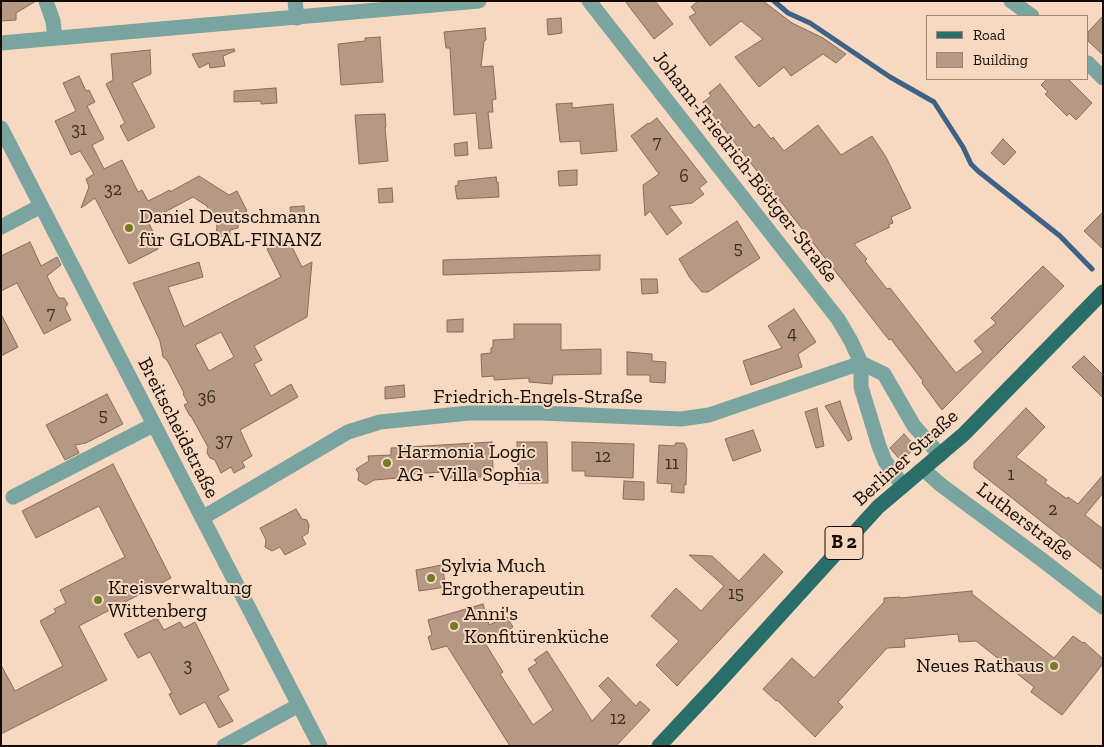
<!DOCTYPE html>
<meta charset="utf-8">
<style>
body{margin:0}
#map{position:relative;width:1104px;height:747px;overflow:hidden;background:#f7d8c1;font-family:"Zilla Slab",serif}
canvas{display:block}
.frame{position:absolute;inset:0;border:2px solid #150b04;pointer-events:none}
.legend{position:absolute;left:926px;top:15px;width:162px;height:65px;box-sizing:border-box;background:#f7d8c1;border:1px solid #9d8675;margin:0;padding:6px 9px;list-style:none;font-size:15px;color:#150b04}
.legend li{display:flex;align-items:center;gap:10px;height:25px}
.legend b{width:25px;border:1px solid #9d8675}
</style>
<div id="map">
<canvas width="1104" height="747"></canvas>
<div class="frame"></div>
<ul class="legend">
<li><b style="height:6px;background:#296e68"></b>Road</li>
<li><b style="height:14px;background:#b69984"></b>Building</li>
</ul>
</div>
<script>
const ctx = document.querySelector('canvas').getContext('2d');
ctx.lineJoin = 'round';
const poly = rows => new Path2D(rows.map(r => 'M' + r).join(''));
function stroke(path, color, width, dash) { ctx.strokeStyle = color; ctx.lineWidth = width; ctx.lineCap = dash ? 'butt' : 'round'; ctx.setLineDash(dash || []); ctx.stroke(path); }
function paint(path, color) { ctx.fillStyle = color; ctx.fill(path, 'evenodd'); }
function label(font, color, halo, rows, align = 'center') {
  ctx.font = font + ' "Zilla Slab",serif'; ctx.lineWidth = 4; ctx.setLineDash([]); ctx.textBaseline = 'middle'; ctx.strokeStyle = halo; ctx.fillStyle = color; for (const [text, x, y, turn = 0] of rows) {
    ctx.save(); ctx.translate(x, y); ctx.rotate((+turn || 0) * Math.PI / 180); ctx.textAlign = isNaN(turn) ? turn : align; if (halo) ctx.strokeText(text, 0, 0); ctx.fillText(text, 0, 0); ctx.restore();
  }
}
stroke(poly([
 [774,1,788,13,810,23,890,77,934,102,963,147,971,164,978,171,1060,236,1092,269]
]), '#3e6286', 5);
const building = poly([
 [1,1,36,1,16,13,16,20,1,21,1,1],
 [625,1,655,1,673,24,654,39,625,1],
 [698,1,763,1,792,23,823,38,846,54,836,63,823,54,791,76,784,67,759,87,735,57,763,39,741,21,710,46,689,17,696,13,691,7,698,1],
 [1103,16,1103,55,1088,41,1088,32,1103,16],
 [561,18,562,33,548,35,547,19,561,18],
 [485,28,486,40,484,41,481,67,493,66,496,99,492,100,493,112,488,112,492,148,479,149,476,113,454,115,450,48,446,48,444,32,485,28],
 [380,37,383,82,341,85,338,44,365,41,365,38,380,37],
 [234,49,235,51,223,56,225,66,210,68,209,63,199,68,192,54,234,49],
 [150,50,151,74,132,83,155,127,128,141,120,126,125,123,106,84,113,80,111,54,150,50],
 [79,76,86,91,89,90,95,102,87,106,104,139,92,145,104,169,122,160,138,192,142,190,148,201,170,190,170,192,199,176,229,195,237,191,247,211,239,215,238,228,230,230,230,236,216,236,217,226,207,206,193,197,148,221,158,243,156,244,158,249,129,264,95,198,81,208,89,187,86,179,94,174,80,151,71,155,55,121,76,111,63,83,79,76],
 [1047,79,1068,79,1092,103,1076,120,1069,113,1067,116,1045,94,1048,92,1041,85,1047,79],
 [720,84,754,128,759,124,771,139,773,137,784,151,818,125,841,155,872,136,886,157,911,208,891,217,893,223,888,225,890,227,854,244,867,259,865,261,887,289,890,288,956,373,983,352,974,341,996,323,991,318,1043,266,1064,286,942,410,922,383,923,381,891,339,889,340,703,102,711,96,709,93,720,84],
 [276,88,277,103,261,104,261,101,234,102,234,91,276,88],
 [572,103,572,108,613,104,617,151,581,154,580,141,560,142,556,104,572,103],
 [385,114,386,127,385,127,388,161,359,164,355,115,385,114],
 [657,118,707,182,699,188,704,194,692,203,669,206,682,223,667,235,650,211,645,216,643,185,659,174,631,136,648,123,649,124,657,118],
 [1003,139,1016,152,1004,165,991,153,1003,139],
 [467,142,468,155,455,156,454,144,467,142],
 [577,170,577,185,559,186,558,171,577,170],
 [496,177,497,183,498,182,499,197,457,199,455,186,458,185,458,181,496,177],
 [392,188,393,202,379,203,378,189,392,188],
 [304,206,305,219,291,220,290,207,304,206],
 [1103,212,1103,249,1084,231,1103,212],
 [737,221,760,258,708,292,702,292,690,278,679,259,737,221],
 [288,239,302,267,312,262,307,317,254,346,262,360,254,364,271,396,291,384,298,397,240,430,252,456,242,462,245,467,234,473,231,467,221,473,215,460,210,458,207,453,208,447,191,416,190,416,184,405,188,403,183,394,184,393,167,360,163,357,160,341,133,283,199,262,203,277,168,287,184,327,281,277,267,249,288,239],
 [221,332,234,357,209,371,195,345,221,332],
 [30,242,41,266,57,257,61,265,47,276,55,292,59,298,64,298,68,304,65,308,71,320,44,334,17,283,1,291,1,256,30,242],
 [600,255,600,270,443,275,443,260,600,255],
 [641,279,657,279,658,293,642,294,641,279],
 [794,309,816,342,798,354,802,367,751,385,743,361,782,348,768,326,794,309],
 [1,314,18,347,1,356,1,314],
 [463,319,463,332,447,332,447,320,463,319],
 [514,324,561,324,561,350,601,349,601,374,553,375,552,384,529,382,529,378,494,380,494,376,482,377,481,354,491,353,491,348,493,347,493,340,514,339,514,324],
 [627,352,652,354,652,361,666,362,665,383,650,382,650,375,627,375,627,352],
 [1084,356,1103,375,1103,398,1072,367,1084,356],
 [404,385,405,397,385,399,385,387,404,385],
 [107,394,123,424,86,443,75,445,79,453,65,460,46,425,107,394],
 [840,401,852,439,848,441,825,406,840,401],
 [817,408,824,446,816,448,805,412,817,408],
 [1026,408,1045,427,1016,457,1047,480,1045,483,1067,499,1068,497,1078,504,1103,475,1103,493,1085,515,1103,529,1103,570,974,468,974,462,1026,408],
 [753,430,761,451,733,461,725,439,753,430],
 [904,434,916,447,901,461,890,448,904,434],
 [492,442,493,471,481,471,481,477,445,478,444,472,410,474,410,477,374,480,366,485,358,480,359,474,356,469,369,461,368,456,391,455,391,448,492,442],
 [517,442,547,442,548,483,518,483,517,442],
 [572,442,634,444,633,478,585,476,585,471,572,471,572,442],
 [676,443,684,443,687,449,686,485,684,484,684,493,671,492,672,484,657,483,659,445,674,446,676,443],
 [113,464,171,578,79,626,107,680,1,734,1,665,15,691,63,666,40,621,56,612,54,609,66,603,60,590,125,557,99,506,36,538,22,511,113,464],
 [624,481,644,482,644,500,623,499,624,481],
 [296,509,302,519,307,520,309,525,308,533,302,537,306,544,285,555,280,547,272,551,265,547,266,540,260,528,296,509],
 [764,554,783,572,677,686,656,665,679,641,651,616,676,588,701,611,724,586,689,555,712,556,739,581,764,554],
 [442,565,446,587,419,591,416,570,442,565],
 [972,591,972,594,1054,658,1073,636,1083,643,1084,642,1103,659,1103,663,1095,674,1062,715,1031,692,1034,687,976,641,959,642,958,634,904,639,905,647,887,648,838,702,843,707,815,737,777,700,776,701,763,689,792,658,814,678,884,602,884,598,900,597,900,598,972,591],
 [483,604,489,625,507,617,513,627,485,643,503,672,500,674,533,725,553,710,528,669,537,663,534,660,547,651,592,721,612,700,599,686,608,677,636,706,640,701,650,710,616,746,510,746,447,646,432,650,428,637,432,635,428,620,483,604],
 [157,618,164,630,180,622,184,628,195,622,229,690,218,696,233,721,219,728,205,702,180,715,169,694,172,693,150,652,138,658,124,634,157,618]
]);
paint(building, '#b69984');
stroke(building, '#886c58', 1);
stroke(poly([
 [46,1,53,21,55,38],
 [295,1,297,18],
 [589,1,838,319,851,341,861,363,861,387,879,446,885,461,903,486],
 [1011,1,1032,16],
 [1,43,479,1],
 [1088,63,1103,78],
 [1,128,320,746],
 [1,227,41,206],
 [861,363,884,374,914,426,940,455],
 [923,469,941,485,1041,559,1103,607],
 [13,497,153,425],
 [202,518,348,432,380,422,469,413,541,413,681,419,709,415,861,363],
 [224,746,299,705]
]), '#7aa49f', 15);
stroke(poly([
 [659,746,718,683,878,507,964,434,1103,292]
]), '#296e68', 15);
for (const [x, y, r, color] of [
 [129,228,5,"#737c27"],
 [387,463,5,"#737c27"],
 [431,578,5,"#737c27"],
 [98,600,5,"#737c27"],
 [454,626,5,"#737c27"],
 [1054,666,5,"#737c27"]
]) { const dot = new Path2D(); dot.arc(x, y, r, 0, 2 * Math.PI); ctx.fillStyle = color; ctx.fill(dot); stroke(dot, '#f7d8c1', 2); }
label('18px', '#3d2e24', null, [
 ["31",79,130],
 ["7",657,143],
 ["6",684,177],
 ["32",113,190],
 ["5",738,249],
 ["7",51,314],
 ["4",792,334],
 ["36",207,398],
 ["5",103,416],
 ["37",224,441],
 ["12",603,457],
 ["11",672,464],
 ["1",1011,475],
 ["2",1053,510],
 ["15",736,594],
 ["3",188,666],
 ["12",618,719]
]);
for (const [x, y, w] of [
 [844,543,38]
]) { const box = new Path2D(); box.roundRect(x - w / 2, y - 16.5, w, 33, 4); ctx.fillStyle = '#f7d8c1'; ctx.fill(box); stroke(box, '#150b04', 1); }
label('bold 19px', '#150b04', null, [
 ["B 2",844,543]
]);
label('20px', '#150b04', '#f7d8c1', [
 ["Johann-Friedrich-Böttger-Straße",745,167,52],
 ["Friedrich-Engels-Straße",538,397],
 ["Breitscheidstraße",178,428,63],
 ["Berliner Straße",906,458,-42],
 ["Lutherstraße",1025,522,37]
]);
label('20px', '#150b04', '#f7d8c1', [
 ["Daniel Deutschmann",139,217],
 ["für GLOBAL-FINANZ",139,240],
 ["Harmonia Logic",397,452],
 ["AG - Villa Sophia",397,475],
 ["Sylvia Much",441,566],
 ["Ergotherapeutin",441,589],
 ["Kreisverwaltung",108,588],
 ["Wittenberg",108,611],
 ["Anni's",464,614],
 ["Konfitürenküche",464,637],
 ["Neues Rathaus",1044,666,"right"]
], 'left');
</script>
